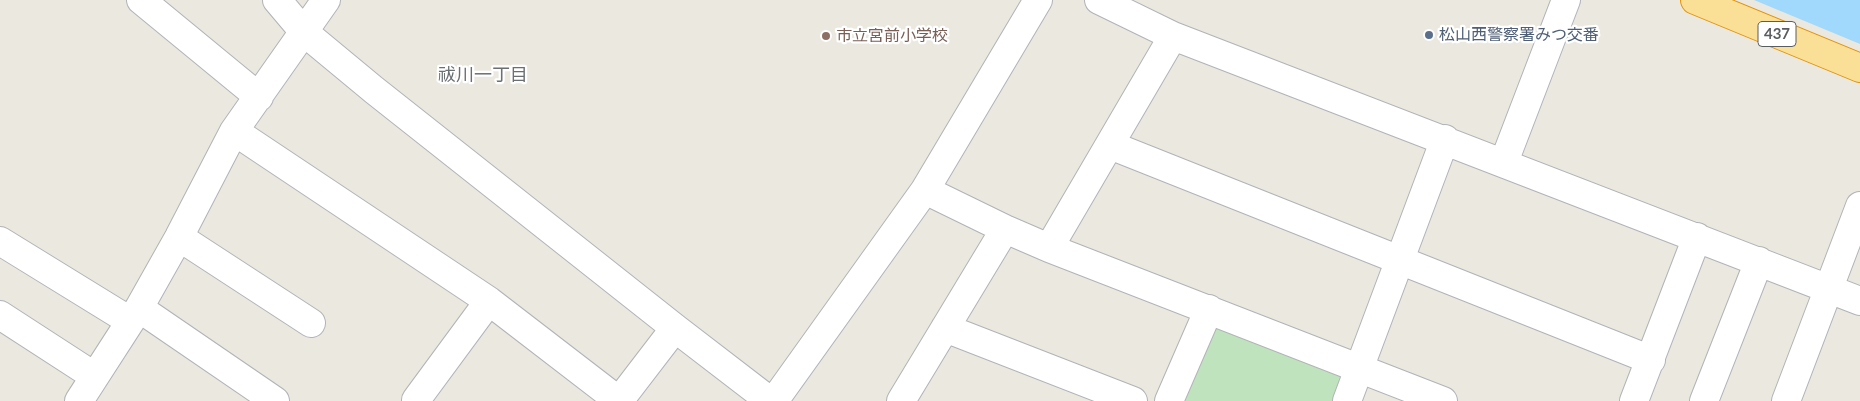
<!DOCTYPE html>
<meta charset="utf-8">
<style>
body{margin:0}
canvas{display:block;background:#ebe8e0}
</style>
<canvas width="1860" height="401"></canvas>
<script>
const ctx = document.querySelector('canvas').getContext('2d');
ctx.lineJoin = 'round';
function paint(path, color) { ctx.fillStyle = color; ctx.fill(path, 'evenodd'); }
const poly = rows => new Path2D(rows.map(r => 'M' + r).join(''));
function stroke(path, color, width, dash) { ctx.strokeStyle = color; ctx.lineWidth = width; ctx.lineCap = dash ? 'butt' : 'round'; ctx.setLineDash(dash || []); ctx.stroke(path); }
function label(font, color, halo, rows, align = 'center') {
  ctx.font = font + ' Lato,"Noto Sans JP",sans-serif'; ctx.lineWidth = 4.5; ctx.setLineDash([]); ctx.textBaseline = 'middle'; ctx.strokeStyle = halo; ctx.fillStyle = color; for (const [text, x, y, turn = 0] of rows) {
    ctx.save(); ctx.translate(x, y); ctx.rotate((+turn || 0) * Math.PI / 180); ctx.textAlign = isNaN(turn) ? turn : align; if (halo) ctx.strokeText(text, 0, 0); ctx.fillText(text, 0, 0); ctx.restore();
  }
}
paint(poly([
 [1215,317,1352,373,1341,401,1178,401]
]), '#bfe3bc');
paint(poly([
 [1754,0,1860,0,1860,44,1766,5]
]), '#a0d9fc');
const minor = poly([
 [141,0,259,97],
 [277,0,304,32,374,90,675,328,770,401],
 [1099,0,1173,36,1860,301],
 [234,131,489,301,619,401,675,328],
 [1110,145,1651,360],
 [1504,162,1566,0],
 [925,190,1005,229,1049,248,1443,401],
 [179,237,311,323],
 [0,241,130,321],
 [1049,248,1173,36],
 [139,308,275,401],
 [0,315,94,376],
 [945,328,1133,401],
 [416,400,489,301],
 [79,401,139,308,179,237,234,131,326,0],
 [774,401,925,190,1038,0],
 [901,401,1005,229],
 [1169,401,1209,309],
 [1347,401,1445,139],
 [1634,401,1697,237],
 [1704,401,1759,261],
 [1786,401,1860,206]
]);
const trunk = poly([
 [1695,0,1860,68]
]);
stroke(minor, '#b1b3b7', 30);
stroke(trunk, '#e39208', 30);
stroke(minor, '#fff', 28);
stroke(trunk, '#fae097', 28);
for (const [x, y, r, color] of [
 [1429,35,5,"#5c6f8a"],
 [826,36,5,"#8d6e63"]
]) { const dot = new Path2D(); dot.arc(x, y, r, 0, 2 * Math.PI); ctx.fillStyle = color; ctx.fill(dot); stroke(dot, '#fff', 2); }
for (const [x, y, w] of [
 [1777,34,38]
]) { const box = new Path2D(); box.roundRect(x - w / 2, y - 12.5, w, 25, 4); ctx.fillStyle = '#fff'; ctx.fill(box); stroke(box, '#595d60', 1); }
label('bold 15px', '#595d60', null, [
 ["437",1777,34]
]);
label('16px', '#4e5e75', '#fff', [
 ["松山西警察署みつ交番",1439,35]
], 'left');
label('16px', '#785e54', '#fff', [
 ["市立宮前小学校",836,36]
], 'left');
label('18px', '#6a6f72', '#fff', [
 ["祓川一丁目",483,75]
]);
</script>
